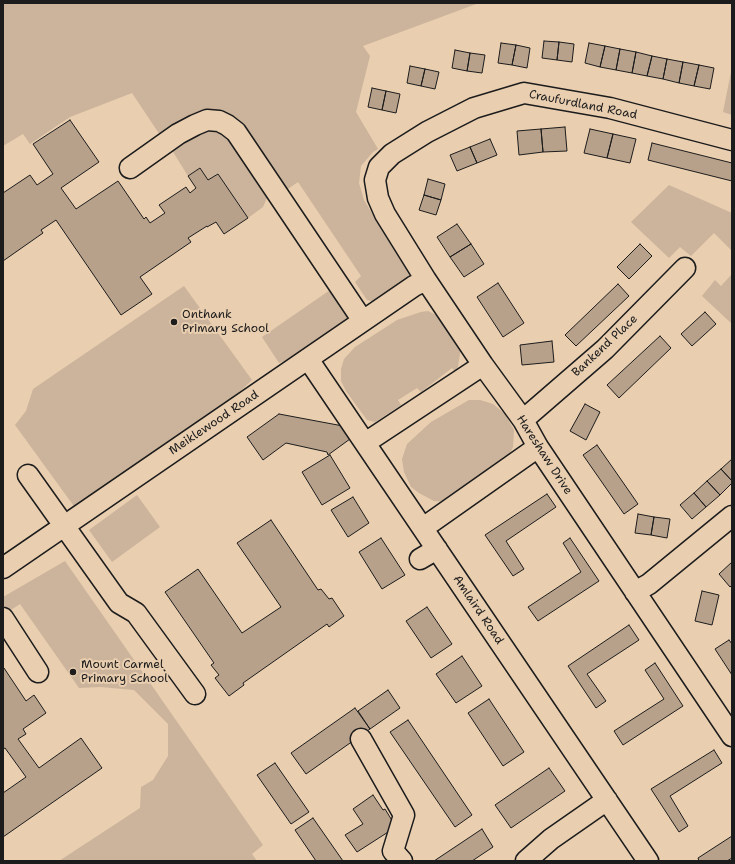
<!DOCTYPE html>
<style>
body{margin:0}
#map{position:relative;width:735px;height:864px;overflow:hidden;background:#e9ceb0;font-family:"Shantell Sans",sans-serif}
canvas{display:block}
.frame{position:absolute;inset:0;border:4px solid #1c1c1c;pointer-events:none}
</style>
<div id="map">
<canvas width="735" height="864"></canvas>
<div class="frame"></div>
</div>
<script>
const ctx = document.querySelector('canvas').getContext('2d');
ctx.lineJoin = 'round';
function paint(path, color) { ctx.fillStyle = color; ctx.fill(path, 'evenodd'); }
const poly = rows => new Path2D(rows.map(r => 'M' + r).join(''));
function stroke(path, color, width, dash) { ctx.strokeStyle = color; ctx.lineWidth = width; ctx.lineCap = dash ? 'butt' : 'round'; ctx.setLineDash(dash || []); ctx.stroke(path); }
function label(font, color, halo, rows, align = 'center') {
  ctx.font = font + ' "Shantell Sans",sans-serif'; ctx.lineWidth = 4; ctx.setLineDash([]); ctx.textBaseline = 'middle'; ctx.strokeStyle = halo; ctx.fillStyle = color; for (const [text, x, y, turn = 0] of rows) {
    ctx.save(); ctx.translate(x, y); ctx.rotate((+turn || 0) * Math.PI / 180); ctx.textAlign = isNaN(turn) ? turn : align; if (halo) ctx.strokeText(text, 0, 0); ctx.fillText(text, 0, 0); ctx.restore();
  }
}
paint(poly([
 [3,3,479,3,363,46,370,56,356,112,378,149,373,152,361,166,359,183,364,200,375,218,403,257,413,273,408,282,378,303,367,300,355,282,361,276,298,182,285,191,231,116,162,138,132,93,70,117,30,144,23,134,3,146],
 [732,67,732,115,723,112],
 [204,128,218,129,230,137,266,189,267,198,263,207,248,218,218,174,208,180,200,168,188,176,170,147],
 [669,185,732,213,732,251,714,233,691,256,680,247,669,258,631,222],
 [732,274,732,324,702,296,715,280,721,286],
 [184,286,252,380,227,404,76,509,15,425,26,411,33,389],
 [333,288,345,306,347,317,344,328,306,354,289,359,279,363,262,337],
 [428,311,436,315,461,347,457,373,452,368,421,392,417,388,398,400,401,405,375,422,367,420,346,391,341,381,341,369,344,359,355,347,397,320,421,312],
 [469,400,480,400,493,404,505,414,514,430,513,447,506,462,447,502,434,501,419,493,411,487,404,472,402,459,407,444,431,422],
 [137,495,160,527,112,562,89,530],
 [65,561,263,845,252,854,257,861,59,861,140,808,141,787,153,780,168,756,168,724,134,690,100,687,79,688,20,604,8,612,3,603,3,597]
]), '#cbb49b');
const building = poly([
 [544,41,559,42,557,60,542,58,544,41],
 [559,42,574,44,572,62,557,60,559,42],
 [501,43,516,45,512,65,498,63,501,43],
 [589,43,605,46,600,67,585,63,589,43],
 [516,45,530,48,527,68,512,65,516,45],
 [605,46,620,49,616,70,600,67,605,46],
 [620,49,636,52,632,73,616,70,620,49],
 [455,50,470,53,467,71,452,68,455,50],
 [636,52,652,56,647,76,632,73,636,52],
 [470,53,485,55,482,73,467,71,470,53],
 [652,56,667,59,663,79,647,76,652,56],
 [667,59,683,62,679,83,663,79,667,59],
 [683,62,699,65,694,86,679,83,683,62],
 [699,65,714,68,710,89,694,86,699,65],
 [410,66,425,69,421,86,407,83,410,66],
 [425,69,439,72,435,89,421,86,425,69],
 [372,88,386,91,382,110,368,107,372,88],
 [386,91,400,94,396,113,382,110,386,91],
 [70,120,99,162,61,188,76,209,118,181,144,219,146,217,150,223,165,213,159,205,186,187,190,193,196,188,188,176,200,168,208,180,218,174,248,218,224,234,216,222,207,227,207,226,188,238,191,242,140,277,152,294,121,315,56,220,41,230,43,233,3,261,3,193,30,175,37,185,53,174,33,144,70,120],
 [565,127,567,151,543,152,541,129,565,127],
 [541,129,543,152,519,155,517,131,541,129],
 [590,129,613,134,607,158,584,153,590,129],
 [613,134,636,139,630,163,607,158,613,134],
 [490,139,497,155,477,163,470,147,490,139],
 [652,143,732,163,732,181,648,160,652,143],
 [470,147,477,163,457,171,450,155,470,147],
 [428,179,445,184,441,200,424,195,428,179],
 [424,195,441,200,436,215,419,210,424,195],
 [457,224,471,244,450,257,437,237,457,224],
 [471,244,484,264,464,277,450,257,471,244],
 [640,244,652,256,629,279,617,267,640,244],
 [498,283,524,323,503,337,477,297,498,283],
 [618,284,629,296,576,346,565,335,618,284],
 [705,312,716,324,692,346,681,334,705,312],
 [660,336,671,348,619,398,607,385,660,336],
 [552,341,554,362,522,365,520,345,552,341],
 [585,404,600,412,586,440,570,431,585,404],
 [279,414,343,426,350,439,328,455,327,452,286,443,263,460,247,437,279,414],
 [597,445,638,504,624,514,583,455,597,445],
 [330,455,350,488,322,505,302,472,330,455],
 [732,459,732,481,721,469,732,459],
 [721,469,732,481,732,483,720,495,707,481,721,469],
 [707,481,720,495,706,507,694,493,707,481],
 [694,493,706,507,692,519,680,505,694,493],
 [547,494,556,507,506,541,524,569,513,576,485,535,547,494],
 [353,497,369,523,348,537,331,510,353,497],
 [638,514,654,517,651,535,635,533,638,514],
 [654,517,670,519,667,538,651,535,654,517],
 [271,520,318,590,321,589,329,599,332,598,344,616,329,627,327,624,243,683,244,685,229,696,215,678,219,675,211,665,214,663,165,592,198,569,242,633,281,607,237,543,271,520],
 [381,538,405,575,382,589,359,552,381,538],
 [570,538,599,581,538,621,528,607,581,572,563,543,570,538],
 [732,562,732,585,730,587,719,574,732,562],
 [702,591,719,595,712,625,695,621,702,591],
 [427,607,452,644,431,658,406,621,427,607],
 [629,625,639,640,587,674,606,701,596,708,568,666,629,625],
 [729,640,732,644,732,675,715,649,729,640],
 [462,656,482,686,456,703,436,674,462,656],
 [655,663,683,706,623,745,614,731,664,699,645,670,655,663],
 [3,668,4,668,26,701,34,695,46,713,23,729,26,734,18,739,39,768,81,738,102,768,3,837,3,793,26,777,5,748,3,749,3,668],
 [388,690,400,708,370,729,358,711,388,690],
 [489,699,524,752,503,766,468,713,489,699],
 [355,708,370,729,306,774,291,753,355,708],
 [408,720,472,815,455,827,390,732,408,720],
 [714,750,722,763,670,796,688,826,679,832,651,789,714,750],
 [275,763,309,812,291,824,257,775,275,763],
 [549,768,565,791,511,828,495,805,549,768],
 [373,795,383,810,385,809,396,827,357,852,345,835,363,824,353,809,373,795],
 [313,818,343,861,316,861,295,830,313,818],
 [482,829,493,847,472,861,434,861,482,829],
 [732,836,732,858,727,861,699,861,698,858,732,836]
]);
paint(building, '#b7a18b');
stroke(building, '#1c1c1c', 1);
const minor = poly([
 [732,140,610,108,524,93,474,108,427,132,392,154,379,167,375,180,378,198,385,214,426,280,483,365,523,420,538,447,732,736],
 [130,168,178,134,195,125,207,120,219,121,227,125,236,132,363,321],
 [308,359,648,861],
 [523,420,605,349,685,268],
 [365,443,483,365],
 [28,475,119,603,136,613,195,694],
 [423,528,538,447],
 [420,559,437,549],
 [3,568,414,286,426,280],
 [635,592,649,584,732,516],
 [3,618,38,672],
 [361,739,404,815,393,851,402,861],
 [526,861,551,839,607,800]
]);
stroke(minor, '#1c1c1c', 23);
stroke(minor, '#e9ceb0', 20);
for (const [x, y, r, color] of [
 [174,322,4,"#1c1c1c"],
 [73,672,4,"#1c1c1c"]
]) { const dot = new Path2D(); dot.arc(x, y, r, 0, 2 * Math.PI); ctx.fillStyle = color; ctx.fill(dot); stroke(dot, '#e9ceb0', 1.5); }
label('12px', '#1c1c1c', '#e9ceb0', [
 ["Craufurdland Road",583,105,11],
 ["Bankend Place",605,346,-43],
 ["Meiklewood Road",214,423,-34],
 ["Hareshaw Drive",544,455,57],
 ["Amlaird Road",478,610,56]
]);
label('12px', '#1c1c1c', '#e9ceb0', [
 ["Onthank",182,315],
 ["Primary School",182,329],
 ["Mount Carmel",81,665],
 ["Primary School",81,679]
], 'left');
</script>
